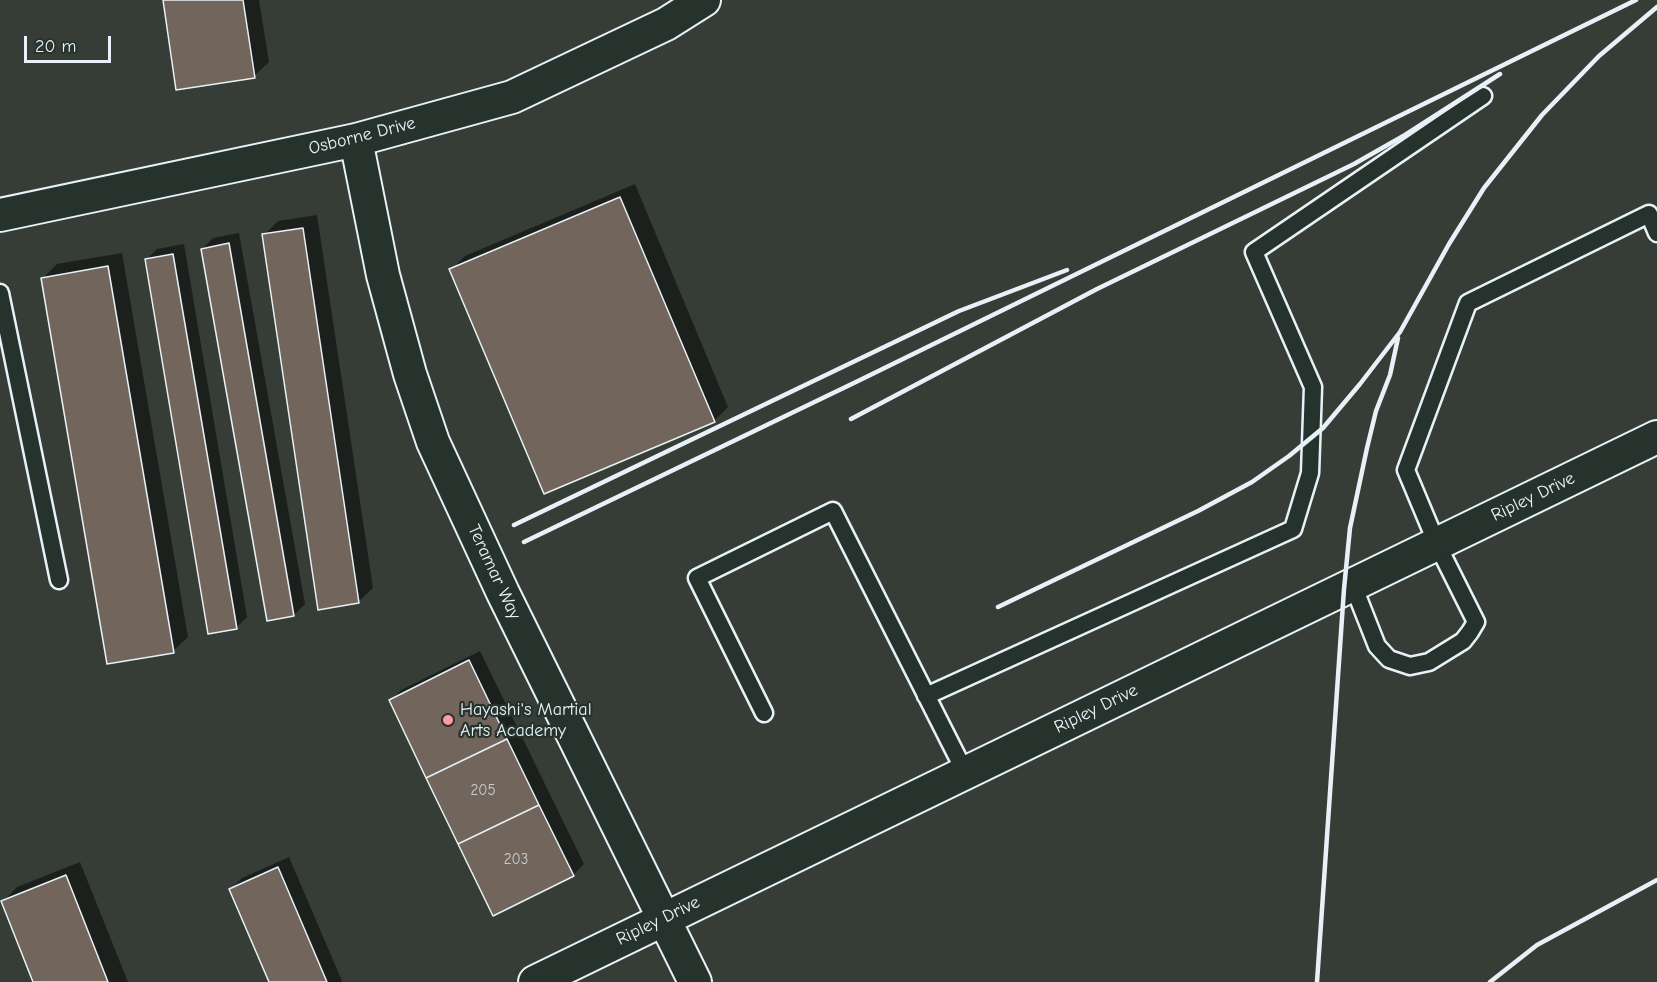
<!DOCTYPE html>
<style>
body{margin:0}
#map{position:relative;width:1657px;height:982px;overflow:hidden;background:#353d36;font-family:"Comic Neue",sans-serif}
canvas{display:block}
.scale{position:absolute;left:24px;top:36px;width:87px;height:27px;box-sizing:border-box;border:3px solid #e8f1f8;border-top:0;padding-left:8px;font-size:18px;line-height:21px;white-space:nowrap;color:#e8f1f8;-webkit-text-stroke:4px #26332d;paint-order:stroke}
</style>
<div id="map">
<canvas width="1657" height="982"></canvas>
<div class="scale">20 m</div>
</div>
<script>
const ctx = document.querySelector('canvas').getContext('2d');
ctx.lineJoin = 'round';
function paint(path, color) { ctx.fillStyle = color; ctx.fill(path, 'evenodd'); }
const poly = rows => new Path2D(rows.map(r => 'M' + r).join(''));
function stroke(path, color, width, dash) { ctx.strokeStyle = color; ctx.lineWidth = width; ctx.lineCap = dash ? 'butt' : 'round'; ctx.setLineDash(dash || []); ctx.stroke(path); }
function label(font, color, halo, rows, align = 'center') {
  ctx.font = font + ' "Comic Neue",sans-serif'; ctx.lineWidth = 4.5; ctx.setLineDash([]); ctx.textBaseline = 'middle'; ctx.strokeStyle = halo; ctx.fillStyle = color; for (const [text, x, y, turn = 0] of rows) {
    ctx.save(); ctx.translate(x, y); ctx.rotate((+turn || 0) * Math.PI / 180); ctx.textAlign = isNaN(turn) ? turn : align; if (halo) ctx.strokeText(text, 0, 0); ctx.fillText(text, 0, 0); ctx.restore();
  }
}
paint(poly([
 [165,0,259,0,269,62,254,76],
 [635,184,728,407,714,421,451,270,465,256],
 [317,215,373,588,358,602,264,235,278,221],
 [239,233,305,604,294,615,202,249,213,238],
 [184,244,247,617,236,628,146,260,157,249],
 [122,253,188,637,173,651,43,278,57,264],
 [480,651,584,864,573,875,391,701,401,690],
 [289,857,342,981,341,982,271,982,231,889,242,878],
 [80,862,128,982,35,982,3,902,17,887]
]), '#0007');
const building = poly([
 [163,0,243,0,255,78,176,90,163,0],
 [620,197,715,422,544,494,449,269,620,197],
 [303,228,359,603,318,610,262,234,303,228],
 [229,243,294,616,267,621,201,249,229,243],
 [173,254,237,629,208,634,145,259,173,254],
 [108,266,174,653,107,664,41,278,108,266],
 [469,660,507,739,426,778,389,700,469,660],
 [507,739,539,805,458,844,426,778,507,739],
 [539,805,574,876,493,916,458,844,539,805],
 [278,867,327,982,269,982,229,889,278,867],
 [66,875,108,982,33,982,1,901,66,875]
]);
paint(building, '#72665c');
stroke(building, '#e8f1f8', 1.5);
const service = poly([
 [0,293,59,580],
 [1353,585,1377,646,1389,659,1410,666,1429,662,1463,641,1470,632,1476,622,1437,544,1406,470,1468,303,1649,214,1657,233],
 [926,696,1293,529,1310,473,1313,387,1254,252,1483,96],
 [764,713,697,578,833,511,965,772]
]);
const minor = poly([
 [356,140,383,275,410,374,433,442,503,593,695,982],
 [0,215,356,140,512,97,666,24,704,0],
 [535,982,1657,437]
]);
stroke(service, '#e8f1f8', 21);
stroke(minor, '#e8f1f8', 36);
stroke(service, '#26332d', 16);
stroke(minor, '#26332d', 32);
stroke(poly([
 [851,419,1097,289,1354,164,1405,135,1500,74],
 [514,525,959,311,1067,270],
 [524,542,858,381,1636,0],
 [998,607,1198,511,1252,482,1289,456,1323,428,1360,384,1400,332,1449,244,1484,188,1542,115,1599,56,1657,7],
 [1317,982,1344,589,1350,528,1367,448,1376,411,1390,375,1398,338],
 [1490,982,1537,945,1657,880]
]), '#e8f1f8', 4.5);
for (const [x, y, r, color] of [
 [448,720,6,"#ff9aa2"]
]) { const dot = new Path2D(); dot.arc(x, y, r, 0, 2 * Math.PI); ctx.fillStyle = color; ctx.fill(dot); stroke(dot, '#26332d', 2); }
label('15px', '#caced1', null, [
 ["205",483,791],
 ["203",516,860]
]);
label('18px', '#e8f1f8', '#26332d', [
 ["Osborne Drive",362,136,-14],
 ["Ripley Drive",1533,497,-26],
 ["Teramar Way",494,572,65],
 ["Ripley Drive",1096,709,-26],
 ["Ripley Drive",658,921,-26]
]);
label('18px', '#e8f1f8', '#26332d', [
 ["Hayashi's Martial",460,710],
 ["Arts Academy",460,731]
], 'left');
</script>
